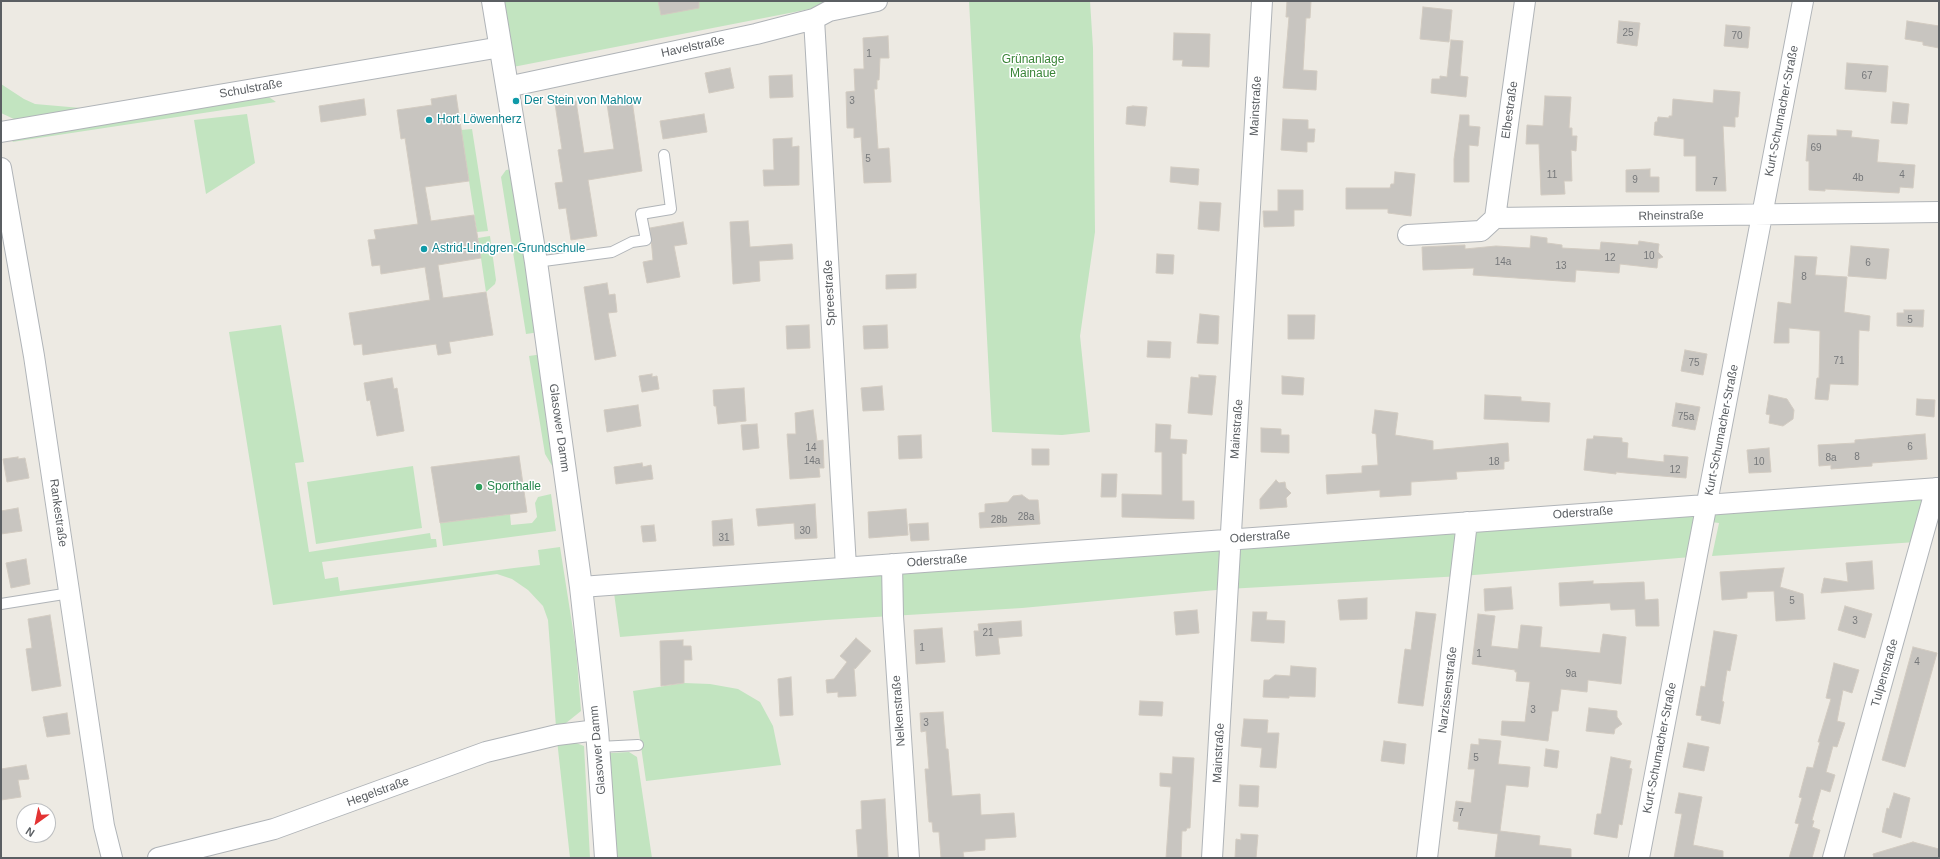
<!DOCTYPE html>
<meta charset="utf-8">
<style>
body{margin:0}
#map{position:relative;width:1940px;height:859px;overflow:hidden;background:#edeae3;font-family:Helvetica,sans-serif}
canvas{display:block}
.frame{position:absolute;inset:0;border:2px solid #5b5f63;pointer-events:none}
.north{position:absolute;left:16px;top:803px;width:40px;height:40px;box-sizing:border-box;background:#fff;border:1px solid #bdbfc1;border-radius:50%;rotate:213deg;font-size:11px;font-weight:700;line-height:16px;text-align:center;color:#5b5f63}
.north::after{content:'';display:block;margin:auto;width:14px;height:18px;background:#e33333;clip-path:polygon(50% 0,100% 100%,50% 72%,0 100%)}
</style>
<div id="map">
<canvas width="1940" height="859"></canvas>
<div class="frame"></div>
<div class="north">N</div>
</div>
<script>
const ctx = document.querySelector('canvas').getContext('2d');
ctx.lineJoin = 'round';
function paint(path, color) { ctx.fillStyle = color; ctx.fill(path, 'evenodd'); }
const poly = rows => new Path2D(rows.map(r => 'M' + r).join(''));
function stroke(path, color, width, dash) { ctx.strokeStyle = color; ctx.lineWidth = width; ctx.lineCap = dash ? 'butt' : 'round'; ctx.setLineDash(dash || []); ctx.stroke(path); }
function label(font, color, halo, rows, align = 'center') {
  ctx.font = font + ' Helvetica,sans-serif'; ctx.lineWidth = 3; ctx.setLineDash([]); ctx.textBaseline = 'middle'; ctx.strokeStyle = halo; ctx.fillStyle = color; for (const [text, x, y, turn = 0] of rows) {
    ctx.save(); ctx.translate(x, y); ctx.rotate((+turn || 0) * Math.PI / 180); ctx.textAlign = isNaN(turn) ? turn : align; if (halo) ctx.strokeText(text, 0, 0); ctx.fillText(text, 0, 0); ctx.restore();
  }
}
paint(poly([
 [502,1,851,1,513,67],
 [969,1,1090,1,1093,48,1095,232,1080,336,1090,432,1062,435,992,432],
 [1,84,24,99,35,104,81,108,16,120,1,113],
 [269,97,276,102,12,142,18,137],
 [247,114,255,163,206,194,194,120],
 [472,129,488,231,477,232,461,130],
 [513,169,540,332,526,334,501,177,506,170],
 [490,236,496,280,495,284,486,292,478,238],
 [281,325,304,462,295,463,309,552,430,533,431,539,436,539,437,547,322,562,325,579,338,577,340,591,514,568,540,565,538,550,560,547,576,649,581,711,566,723,556,727,548,620,543,606,528,590,512,579,497,574,273,605,229,332],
 [543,354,557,474,545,454,529,356],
 [413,466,422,528,316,544,307,482],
 [551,494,556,531,443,546,440,523,510,514,511,525,532,523,537,517,535,503,538,497],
 [1918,497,1922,500,1916,542,1712,556,1719,523,1711,522,1715,513],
 [1700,514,1691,557,1462,576,1227,589,1022,608,826,620,620,637,614,593],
 [684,683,710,684,738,689,760,702,773,726,781,765,646,781,633,691],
 [557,740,571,741,584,746,590,858,570,858],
 [629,752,637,757,652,858,613,858,607,757,610,753]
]), '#c2e4c0');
const building = poly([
 [658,1,699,1,699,8,661,15,658,1],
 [1287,1,1311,1,1310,18,1306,18,1303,70,1317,71,1316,90,1283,88,1289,17,1286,17,1287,1],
 [1423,7,1452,10,1449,42,1420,39,1423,7],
 [1619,21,1640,23,1637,46,1617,43,1619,21],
 [1907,21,1939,26,1939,48,1923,45,1923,42,1905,39,1907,21],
 [1726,25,1750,27,1748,48,1724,46,1726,25],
 [1174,33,1210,34,1209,67,1182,66,1183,60,1173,60,1174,33],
 [888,36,889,58,880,58,879,80,877,80,877,89,874,89,878,149,889,148,891,182,864,183,861,137,854,138,854,128,847,128,846,92,855,91,854,69,864,69,863,38,888,36],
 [1451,40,1463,41,1460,76,1468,77,1466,97,1431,93,1432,79,1440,79,1440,76,1447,77,1451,40],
 [1847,63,1888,66,1886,92,1845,89,1847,63],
 [730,68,734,88,709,93,705,73,730,68],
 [792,75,793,97,770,98,769,76,792,75],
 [1714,90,1740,92,1738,117,1735,117,1735,127,1723,126,1726,191,1696,191,1696,156,1684,156,1684,139,1654,135,1655,122,1657,122,1658,117,1669,118,1669,116,1672,116,1673,99,1713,103,1714,90],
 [456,95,469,181,425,187,431,221,474,215,481,258,438,265,443,298,486,292,493,335,449,342,451,353,438,355,436,344,363,355,362,344,354,345,349,313,430,300,425,267,381,274,380,265,372,266,368,240,376,239,374,230,418,224,405,138,401,139,397,110,432,105,431,99,456,95],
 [1545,96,1571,97,1569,128,1572,128,1572,136,1577,136,1576,151,1571,150,1572,181,1564,181,1565,194,1541,195,1539,144,1526,144,1527,125,1543,126,1545,96],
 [364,99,366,115,321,122,319,106,364,99],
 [632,100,642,171,588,180,597,236,571,240,566,208,559,209,555,183,563,182,558,150,562,149,555,104,576,101,584,153,614,149,607,104,632,100],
 [1893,102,1909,104,1907,124,1891,123,1893,102],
 [1133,106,1147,107,1145,126,1126,124,1127,107,1133,106],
 [704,114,707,132,663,139,660,121,704,114],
 [1460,115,1469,115,1469,126,1480,127,1478,146,1469,145,1469,182,1454,182,1454,159,1460,115],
 [1283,119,1308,120,1308,129,1315,129,1314,142,1307,142,1307,152,1281,150,1283,119],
 [1837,130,1852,131,1851,137,1879,140,1877,162,1915,165,1913,188,1900,187,1899,193,1825,189,1825,191,1809,190,1809,161,1806,161,1808,135,1837,136,1837,130],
 [792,138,792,147,799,146,799,185,764,186,763,170,774,170,773,139,792,138],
 [1171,167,1199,169,1198,185,1170,182,1171,167],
 [1650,169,1650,177,1659,177,1659,192,1626,192,1626,170,1650,169],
 [1395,172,1415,174,1411,216,1388,213,1388,209,1346,209,1346,188,1390,188,1391,184,1394,184,1395,172],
 [1278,190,1303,190,1303,210,1294,210,1294,226,1264,227,1263,211,1278,211,1278,190],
 [1200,202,1221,203,1219,231,1198,229,1200,202],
 [748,221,750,247,792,244,793,259,759,261,760,281,733,284,730,222,748,221],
 [683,222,687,244,674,246,680,277,647,283,643,262,653,260,650,228,683,222],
 [1531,236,1547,238,1547,243,1562,245,1562,248,1600,250,1601,242,1638,245,1639,241,1659,244,1658,252,1663,257,1658,259,1657,268,1620,264,1619,273,1576,270,1575,282,1473,275,1474,268,1423,270,1422,247,1465,245,1465,249,1496,246,1530,248,1531,236],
 [1851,246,1889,249,1886,279,1848,276,1851,246],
 [1157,254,1174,255,1173,274,1156,273,1157,254],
 [1795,256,1817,257,1815,275,1847,277,1844,312,1870,316,1869,331,1859,330,1858,385,1830,384,1828,400,1815,399,1817,378,1819,378,1820,331,1789,328,1789,343,1774,343,1778,302,1791,304,1795,256],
 [916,274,916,288,886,289,886,275,916,274],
 [607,283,609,295,615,294,617,312,608,313,616,356,595,360,584,287,607,283],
 [1904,310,1924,310,1923,327,1897,326,1897,313,1904,313,1904,310],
 [1200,314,1219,316,1218,344,1197,343,1200,314],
 [1288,315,1315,315,1314,339,1288,339,1288,315],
 [809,325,810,348,787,349,786,326,809,325],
 [887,325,888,348,864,349,863,326,887,325],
 [1148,341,1171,342,1170,358,1147,357,1148,341],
 [1685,350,1707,354,1703,375,1681,371,1685,350],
 [652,374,652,377,657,376,659,389,642,392,639,376,652,374],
 [1199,375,1216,376,1212,415,1188,413,1191,377,1199,378,1199,375],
 [1282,376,1304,378,1303,395,1282,394,1282,376],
 [392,378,394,389,397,388,404,431,377,436,370,400,367,401,364,383,392,378],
 [882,386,884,410,863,411,861,388,882,386],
 [744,388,746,421,718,424,716,406,714,406,713,390,744,388],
 [1485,395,1521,397,1521,401,1550,403,1549,422,1484,419,1485,395],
 [1769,395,1787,399,1794,410,1793,419,1783,426,1769,423,1770,415,1766,414,1769,395],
 [1917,399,1935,400,1934,417,1916,415,1917,399],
 [1676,403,1700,407,1695,430,1672,426,1676,403],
 [638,405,641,426,607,432,604,410,638,405],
 [813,410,817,441,823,440,824,468,819,468,820,477,790,479,787,434,796,434,795,413,813,410],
 [1375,410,1398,413,1395,435,1433,441,1433,450,1508,443,1509,461,1504,462,1504,469,1456,472,1457,479,1411,482,1411,495,1380,497,1380,490,1327,494,1326,475,1362,473,1362,466,1378,465,1376,434,1372,433,1375,410],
 [757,424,759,448,743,450,741,425,757,424],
 [1156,424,1171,425,1170,439,1187,440,1186,454,1182,453,1182,501,1194,501,1194,519,1122,517,1122,494,1162,495,1162,452,1155,452,1156,424],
 [1261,428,1281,429,1281,435,1289,435,1289,453,1261,452,1261,428],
 [1925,434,1927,459,1872,463,1872,466,1831,469,1831,465,1819,466,1818,445,1855,443,1855,440,1925,434],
 [921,435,922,458,899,459,898,436,921,435],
 [1594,436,1622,438,1622,442,1628,443,1627,458,1664,462,1664,455,1688,457,1686,478,1626,473,1616,472,1616,474,1584,470,1587,439,1593,439,1594,436],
 [1769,448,1771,472,1749,473,1747,450,1769,448],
 [1032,449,1049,449,1049,465,1032,465,1032,449],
 [519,456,527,512,440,523,431,467,519,456],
 [18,457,18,459,25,458,29,478,7,482,3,459,18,457],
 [642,463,643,467,651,465,653,479,616,484,614,467,642,463],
 [1102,474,1117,474,1116,497,1101,497,1102,474],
 [1276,480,1279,483,1285,482,1286,488,1291,493,1286,498,1287,507,1260,509,1260,499,1276,480],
 [1022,495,1029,500,1038,500,1040,524,980,528,979,513,985,512,985,504,1008,502,1013,496,1022,495],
 [815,504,817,538,795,539,794,523,758,526,756,509,815,504],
 [18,508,22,531,1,534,1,511,18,508],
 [906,509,908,535,869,538,868,512,906,509],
 [732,519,734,545,713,546,712,521,732,519],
 [928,523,929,540,911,541,909,524,928,523],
 [654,525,656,541,643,542,641,526,654,525],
 [26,559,30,584,11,588,6,563,26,559],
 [1872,561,1874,589,1821,593,1824,578,1848,582,1846,563,1872,561],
 [1784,568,1780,587,1803,594,1805,619,1776,621,1774,591,1747,592,1747,598,1722,600,1720,572,1784,568],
 [1593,581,1593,584,1644,582,1645,600,1658,599,1659,626,1636,626,1635,609,1611,610,1610,603,1560,606,1559,583,1593,581],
 [1511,587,1513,609,1485,611,1484,589,1511,587],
 [1367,598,1367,619,1340,620,1338,600,1367,598],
 [1845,606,1872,614,1865,638,1838,630,1845,606],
 [1197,610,1199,633,1176,635,1174,612,1197,610],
 [1253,612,1267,612,1266,620,1285,621,1284,643,1251,641,1253,612],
 [1416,612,1436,614,1423,706,1398,703,1405,649,1411,650,1416,612],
 [1478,614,1495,616,1491,646,1518,649,1521,625,1542,627,1540,647,1600,653,1603,634,1626,637,1621,684,1588,680,1587,692,1561,689,1558,711,1552,711,1548,741,1501,735,1502,721,1525,722,1530,682,1516,681,1517,672,1515,672,1515,670,1472,664,1478,614],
 [50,615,61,686,32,691,26,649,32,648,28,619,50,615],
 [1021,621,1022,636,998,638,1000,654,976,656,974,631,979,631,978,624,1021,621],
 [942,628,945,662,916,664,914,630,942,628],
 [1714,631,1737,635,1730,671,1727,670,1722,701,1724,702,1720,724,1701,720,1702,716,1696,715,1701,686,1705,687,1714,631],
 [856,638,871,651,855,669,854,668,856,696,838,697,838,692,827,693,826,680,834,679,847,662,840,656,856,638],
 [683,640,683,646,691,646,692,660,684,660,684,683,661,686,660,641,683,640],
 [1913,647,1937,653,1905,767,1882,760,1913,647],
 [1834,663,1859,670,1852,693,1843,690,1837,721,1845,723,1837,747,1833,746,1826,772,1835,775,1830,792,1821,789,1812,820,1814,821,1812,827,1820,830,1812,858,1789,858,1799,824,1795,823,1802,798,1799,797,1807,767,1813,768,1820,742,1818,742,1831,699,1826,698,1834,663],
 [1291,666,1316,668,1315,697,1289,696,1289,698,1263,697,1264,680,1269,680,1275,675,1290,676,1291,666],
 [791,677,793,715,780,716,778,679,791,677],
 [1140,701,1163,702,1162,716,1139,715,1140,701],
 [1589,708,1617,711,1617,717,1622,724,1615,729,1614,734,1586,731,1589,708],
 [943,712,946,749,948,749,952,796,980,794,981,815,1014,813,1016,837,985,839,985,850,963,852,964,858,941,858,939,832,933,832,932,822,929,822,925,769,929,769,926,731,921,732,920,713,943,712],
 [67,713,70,734,47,737,43,717,67,713],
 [1244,719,1268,720,1267,733,1279,733,1276,768,1260,767,1262,748,1241,746,1244,719],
 [1479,739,1501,741,1498,764,1530,767,1528,787,1506,785,1500,831,1540,836,1539,845,1571,849,1571,858,1495,858,1498,834,1458,829,1459,822,1453,821,1456,801,1471,803,1475,769,1468,769,1471,744,1479,745,1479,739],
 [1384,741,1406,744,1404,764,1381,761,1384,741],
 [1688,743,1709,747,1704,771,1683,767,1688,743],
 [1546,749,1559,751,1557,768,1544,766,1546,749],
 [1173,757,1194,758,1190,828,1187,828,1186,831,1182,831,1181,858,1166,858,1171,787,1160,786,1160,773,1172,774,1173,757],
 [1611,757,1631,761,1629,768,1632,769,1622,825,1619,824,1617,838,1594,834,1597,814,1601,814,1611,757],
 [26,765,29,779,18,780,21,797,1,800,1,769,26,765],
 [1240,785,1259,786,1258,807,1239,806,1240,785],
 [1679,793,1702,797,1693,845,1723,851,1723,858,1674,858,1682,814,1675,813,1679,793],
 [1894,793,1910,798,1901,838,1882,832,1887,808,1889,809,1894,793],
 [885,799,888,858,858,858,856,830,862,829,861,801,885,799],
 [1241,834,1258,835,1256,858,1235,858,1236,839,1241,840,1241,834],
 [1913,842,1939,849,1939,858,1874,858,1873,854,1913,842]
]);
paint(building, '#c8c5c0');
stroke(building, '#d2cbc1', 1);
const service = poly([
 [536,262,612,252,632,242,646,240,641,214,671,209,664,155],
 [1,604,70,593],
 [599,747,638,745]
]);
const minor = poly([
 [814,19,846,567],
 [507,87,756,34,814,19,829,11,877,1],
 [1,132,501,47],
 [1,168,34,356,104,826,112,858],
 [1495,218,1525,1],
 [1408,235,1481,231,1495,218,1939,212],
 [892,564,893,616,909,858],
 [581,587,1939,488],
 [158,858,274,829,486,752,557,735,597,730],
 [1212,858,1262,1],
 [1427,858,1467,522],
 [1639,858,1803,1],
 [1833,858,1936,488]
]);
const tertiary = poly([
 [493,1,536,262,581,587,597,730,606,858]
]);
stroke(service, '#b0b4b8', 12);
stroke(minor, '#b0b4b8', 22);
stroke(tertiary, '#b0b4b8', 24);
stroke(service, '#fff', 10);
stroke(minor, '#fff', 20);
stroke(tertiary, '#fff', 22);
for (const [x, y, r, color] of [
 [516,101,4,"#0f9aa8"],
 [429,120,4,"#0f9aa8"],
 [424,249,4,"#0f9aa8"],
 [479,487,4,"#2e9e5b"]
]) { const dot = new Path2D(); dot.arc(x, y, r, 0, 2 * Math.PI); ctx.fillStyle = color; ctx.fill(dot); stroke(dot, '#fff', 1.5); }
label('10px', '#76787a', null, [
 ["25",1628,33],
 ["70",1737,36],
 ["1",869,54],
 ["67",1867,76],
 ["3",852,101],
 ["69",1816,148],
 ["5",868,159],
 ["11",1552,175],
 ["4",1902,175],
 ["4b",1858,178],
 ["9",1635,180],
 ["7",1715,182],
 ["10",1649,256],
 ["12",1610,258],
 ["14a",1503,262],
 ["6",1868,263],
 ["13",1561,266],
 ["8",1804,277],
 ["5",1910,320],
 ["71",1839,361],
 ["75",1694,363],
 ["75a",1686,417],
 ["6",1910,447],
 ["14",811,448],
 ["8",1857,457],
 ["8a",1831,458],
 ["14a",812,461],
 ["18",1494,462],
 ["10",1759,462],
 ["12",1675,470],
 ["28a",1026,517],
 ["28b",999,520],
 ["30",805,531],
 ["31",724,538],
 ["5",1792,601],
 ["3",1855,621],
 ["21",988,633],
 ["1",922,648],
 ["1",1479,654],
 ["4",1917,662],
 ["9a",1571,674],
 ["3",1533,710],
 ["3",926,723],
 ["5",1476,758],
 ["7",1461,813]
]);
label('12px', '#5b5f63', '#fff', [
 ["Havelstraße",693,47,-12],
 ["Schulstraße",251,89,-10],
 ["Mainstraße",1256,106,-87],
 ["Elbestraße",1510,110,-82],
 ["Kurt-Schumacher-Straße",1782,111,-79],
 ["Rheinstraße",1671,216,-1],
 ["Spreestraße",830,293,-93],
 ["Glasower Damm",559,428,82],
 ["Mainstraße",1237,429,-86],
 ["Kurt-Schumacher-Straße",1722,430,-79],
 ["Rankestraße",58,513,82],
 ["Oderstraße",1583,513,-4],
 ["Oderstraße",1260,537,-4],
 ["Oderstraße",937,561,-4],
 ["Tulpenstraße",1885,673,-74],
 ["Narzissenstraße",1448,690,-83],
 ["Nelkenstraße",899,711,-94],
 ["Kurt-Schumacher-Straße",1660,748,-79],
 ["Glasower Damm",598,750,-95],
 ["Mainstraße",1219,753,-87],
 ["Hegelstraße",378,792,-20]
]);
label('12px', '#3a8538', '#fff', [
 ["Grünanlage",1033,60],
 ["Mainaue",1033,74]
]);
label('12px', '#0d838f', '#fff', [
 ["Der Stein von Mahlow",524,101],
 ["Hort Löwenherz",437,120],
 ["Astrid-Lindgren-Grundschule",432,249]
], 'left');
label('12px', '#27864d', '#fff', [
 ["Sporthalle",487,487]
], 'left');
</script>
